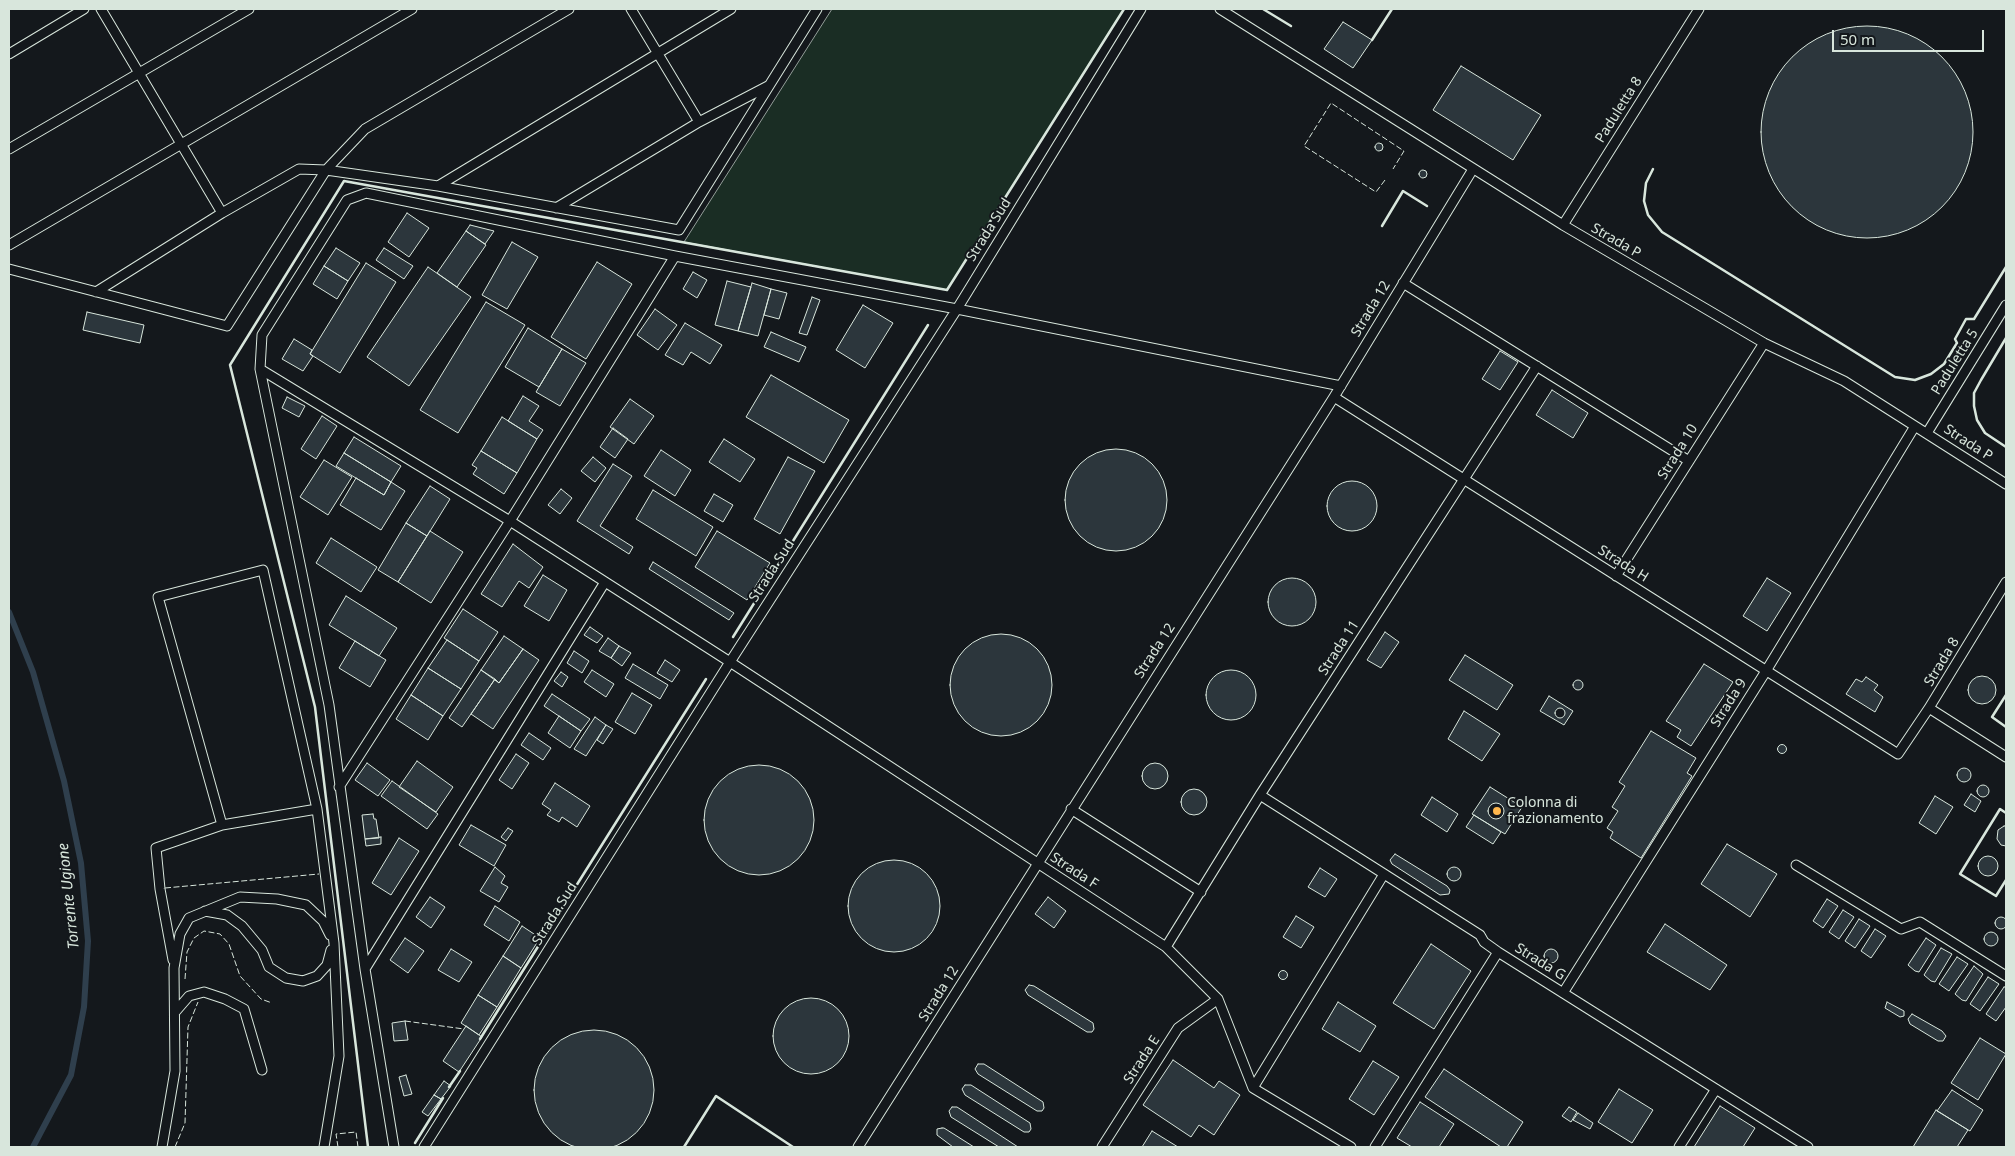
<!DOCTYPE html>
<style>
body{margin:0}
#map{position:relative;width:2015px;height:1156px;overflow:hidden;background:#14181c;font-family:"Noto Sans",sans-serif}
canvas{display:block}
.frame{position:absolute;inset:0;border:10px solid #d8e6dc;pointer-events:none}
.scale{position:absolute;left:1832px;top:30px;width:152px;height:22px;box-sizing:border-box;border:2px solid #d8e6dc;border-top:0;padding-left:6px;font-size:15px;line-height:18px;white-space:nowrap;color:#d8e6dc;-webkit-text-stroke:4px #14181c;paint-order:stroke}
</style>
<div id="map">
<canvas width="2015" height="1156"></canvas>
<div class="frame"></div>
<div class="scale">50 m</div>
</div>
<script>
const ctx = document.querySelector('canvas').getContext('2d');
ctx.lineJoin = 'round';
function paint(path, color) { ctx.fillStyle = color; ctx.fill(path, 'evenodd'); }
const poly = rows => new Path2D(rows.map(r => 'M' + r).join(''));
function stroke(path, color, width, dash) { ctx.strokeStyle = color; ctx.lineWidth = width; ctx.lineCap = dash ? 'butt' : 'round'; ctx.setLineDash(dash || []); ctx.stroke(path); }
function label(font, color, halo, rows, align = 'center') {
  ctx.font = font + ' "Noto Sans",sans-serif'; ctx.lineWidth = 4; ctx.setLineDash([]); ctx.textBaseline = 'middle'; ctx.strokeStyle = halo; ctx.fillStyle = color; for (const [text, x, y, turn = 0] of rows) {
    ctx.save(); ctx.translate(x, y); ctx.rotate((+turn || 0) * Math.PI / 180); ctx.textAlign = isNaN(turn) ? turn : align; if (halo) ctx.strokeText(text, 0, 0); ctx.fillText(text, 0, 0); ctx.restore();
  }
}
const green = poly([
 [832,9,1124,9,947,290,684,242,832,9]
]);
paint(green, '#1a2d24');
stroke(green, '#939e99', 1);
stroke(poly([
 [9,612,33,672,64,781,81,863,88,941,84,1007,71,1075,33,1147]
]), '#2f3f4d', 6);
const building = poly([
 [1343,22,1372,40,1353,68,1324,49,1343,22],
 '1761 132a106 106 0 1 1 212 0a106 106 0 1 1-212 0Z',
 [1461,66,1541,115,1513,160,1433,110,1461,66],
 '1375 147a4 4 0 1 1 8 0a4 4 0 1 1-8 0Z',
 '1419 174a4 4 0 1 1 8 0a4 4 0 1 1-8 0Z',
 [407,213,429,228,409,257,388,242,407,213],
 [470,225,494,231,485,244,466,231,470,225],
 [466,231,486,245,457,287,437,273,466,231],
 [512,242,538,257,507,309,482,295,512,242],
 [336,248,360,263,348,281,324,266,336,248],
 [384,248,413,266,404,279,376,260,384,248],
 [597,262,632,284,586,359,551,337,597,262],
 [366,263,396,282,340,373,310,354,366,263],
 [324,266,348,281,337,299,313,284,324,266],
 [428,267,471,297,409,386,367,357,428,267],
 [693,272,707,280,697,298,683,289,693,272],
 [727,281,751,287,738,331,715,325,727,281],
 [752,283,771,289,758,336,738,331,752,283],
 [771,289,787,293,779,319,764,315,771,289],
 [812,297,820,300,807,335,799,333,812,297],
 [486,302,525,325,458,433,420,410,486,302],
 [863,305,893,323,865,368,836,350,863,305],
 [655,309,677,325,658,350,637,335,655,309],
 [87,312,144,325,140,343,83,330,87,312],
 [685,323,722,345,710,364,691,352,683,365,665,355,685,323],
 [528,328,562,349,539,387,505,367,528,328],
 [771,332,806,347,799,362,764,347,771,332],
 [294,339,312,350,310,354,313,356,303,371,282,359,294,339],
 [562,349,586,363,560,406,536,392,562,349],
 [1500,351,1518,362,1500,390,1482,379,1500,351],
 [771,375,849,420,824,463,746,417,771,375],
 [1552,390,1588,413,1573,438,1536,415,1552,390],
 [523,396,539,406,529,421,543,430,537,439,508,421,523,396],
 [287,397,305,406,299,417,282,408,287,397],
 [630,399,654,416,634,444,610,427,630,399],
 [322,416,337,426,316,459,301,449,322,416],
 [502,417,537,439,517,473,481,451,502,417],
 [613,428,628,439,615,458,600,447,613,428],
 [354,437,401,466,391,482,344,453,354,437],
 [724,439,755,459,740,482,709,462,724,439],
 '1065 500a51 51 0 1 1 102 0a51 51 0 1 1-102 0Z',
 [661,450,691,470,675,496,644,476,661,450],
 [481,451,517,473,504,494,473,474,477,468,472,465,481,451],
 [344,453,391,482,384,495,336,466,344,453],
 [593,457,606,468,595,482,581,471,593,457],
 [788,457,815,471,780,534,754,519,788,457],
 [324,460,352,477,328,515,300,497,324,460],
 [613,464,632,476,600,526,633,547,629,554,577,521,613,464],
 [356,478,384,495,391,482,405,491,381,530,340,505,356,478],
 '1327 506a25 25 0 1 1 50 0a25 25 0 1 1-50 0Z',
 [430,486,450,499,427,536,406,523,430,486],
 [561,489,572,498,560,514,548,505,561,489],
 [653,490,713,527,696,556,636,519,653,490],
 [714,494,733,505,723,522,704,511,714,494],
 [406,523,427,536,398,582,378,570,406,523],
 [430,531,463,552,431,603,398,582,430,531],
 [717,531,770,563,747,600,695,567,717,531],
 [331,538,377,567,361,592,316,563,331,538],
 [513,544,543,567,529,588,519,581,502,607,481,594,513,544],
 [653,562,734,613,729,620,649,569,653,562],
 [543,575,567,590,549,621,524,606,543,575],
 '1268 602a24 24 0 1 1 48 0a24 24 0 1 1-48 0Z',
 [1767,578,1791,593,1767,631,1743,616,1767,578],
 [346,596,397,628,379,656,329,625,346,596],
 [463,609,498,632,479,661,444,638,463,609],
 [590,627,603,636,597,643,584,635,590,627],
 [1385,632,1399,642,1381,668,1367,660,1385,632],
 '950 685a51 51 0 1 1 102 0a51 51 0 1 1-102 0Z',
 [504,636,523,649,499,683,481,670,504,636],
 [608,638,619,646,611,658,599,651,608,638],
 [447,640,479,661,461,689,428,668,447,640],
 [355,641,386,660,370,687,339,668,355,641],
 [619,646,631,653,622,666,611,658,619,646],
 [523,649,539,660,493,729,471,714,495,679,499,683,523,649],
 [574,651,589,661,582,673,567,663,574,651],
 [1465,655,1513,685,1497,710,1449,680,1465,655],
 [665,660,680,670,672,682,657,673,665,660],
 [633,664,668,685,660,699,625,678,633,664],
 [1704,664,1733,682,1691,746,1677,737,1681,730,1666,721,1704,664],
 [428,668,461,689,443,716,411,695,428,668],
 [481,670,495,679,462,727,449,718,481,670],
 [592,670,614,684,606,697,584,682,592,670],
 '1206 695a25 25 0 1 1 50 0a25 25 0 1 1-50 0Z',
 [561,672,568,677,562,687,554,681,561,672],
 '1968 690a14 14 0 1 1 28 0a14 14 0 1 1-28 0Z',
 [1866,677,1878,685,1874,690,1883,697,1875,712,1846,694,1856,679,1862,682,1866,677],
 '1573 685a5 5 0 1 1 10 0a5 5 0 1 1-10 0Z',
 [632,693,652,705,635,734,615,722,632,693],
 [552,694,590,719,581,731,544,706,552,694],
 [411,695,443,716,428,740,396,719,411,695],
 [1549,696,1573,711,1564,725,1540,711,1549,696],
 '1555 713a5 5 0 1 1 10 0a5 5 0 1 1-10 0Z',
 [1464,711,1500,734,1482,761,1448,739,1464,711],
 [559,716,581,731,570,748,548,733,559,716],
 [595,717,606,725,586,756,574,749,595,717],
 [606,725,613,729,603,744,597,740,606,725],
 [1651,731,1696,758,1687,773,1692,776,1641,858,1610,838,1613,832,1607,828,1618,811,1612,807,1625,786,1619,782,1651,731],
 [529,733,551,748,543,760,521,745,529,733],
 '1777.5 749a4.5 4.5 0 1 1 9 0a4.5 4.5 0 1 1-9 0Z',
 [516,754,529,763,512,789,499,780,516,754],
 [417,761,453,787,436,812,399,787,417,761],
 '1142 776a13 13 0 1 1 26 0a13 13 0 1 1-26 0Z',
 [367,763,390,780,378,796,355,780,367,763],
 '704 820a55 55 0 1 1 110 0a55 55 0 1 1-110 0Z',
 '1957 775a7 7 0 1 1 14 0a7 7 0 1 1-14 0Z',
 [392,781,438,814,427,829,381,796,392,781],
 [555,783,590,806,577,827,562,817,559,822,547,815,551,810,542,804,555,783],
 '1977 791a6 6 0 1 1 12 0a6 6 0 1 1-12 0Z',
 [1490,787,1522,807,1505,834,1472,814,1490,787],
 '1181 802a13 13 0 1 1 26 0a13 13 0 1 1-26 0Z',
 [1971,794,1981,801,1975,812,1964,805,1971,794],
 [1935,796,1953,807,1936,834,1919,823,1935,796],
 [1432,797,1458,814,1447,832,1421,815,1432,797],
 '1488 811a8 8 0 1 1 16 0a8 8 0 1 1-16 0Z',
 [373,814,374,819,376,819,379,838,365,839,362,815,373,814],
 [1474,815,1501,832,1493,844,1466,827,1474,815],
 [471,825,506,845,494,866,459,845,471,825],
 [2004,826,2006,826,2006,846,2001,845,1997,839,1998,830,2004,826],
 [508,828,513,831,506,841,501,837,508,828],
 [381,837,381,844,366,846,365,839,381,837],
 [399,838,419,851,391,895,372,883,399,838],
 [1727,844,1777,874,1750,917,1701,884,1727,844],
 [1395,854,1447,886,1450,890,1449,894,1440,895,1392,864,1390,860,1395,854],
 '1978 866a10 10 0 1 1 20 0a10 10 0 1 1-20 0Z',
 '848 906a46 46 0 1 1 92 0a46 46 0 1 1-92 0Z',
 [495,867,505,876,501,883,508,887,499,902,480,891,495,867],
 '1447 874a7 7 0 1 1 14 0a7 7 0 1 1-14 0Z',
 [1320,868,1337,879,1325,897,1308,887,1320,868],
 [430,897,445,907,431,928,416,917,430,897],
 [1048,897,1066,911,1054,928,1035,914,1048,897],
 [1827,899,1838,906,1823,928,1813,921,1827,899],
 [495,906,520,922,509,941,484,925,495,906],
 [1843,910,1854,917,1839,939,1829,932,1843,910],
 [1296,916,1314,927,1301,948,1283,937,1296,916],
 '1995 923a6 6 0 1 1 12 0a6 6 0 1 1-12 0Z',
 [1859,919,1870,926,1855,948,1845,941,1859,919],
 [1665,924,1727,965,1710,990,1647,952,1665,924],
 [522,926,540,938,521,968,503,956,522,926],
 [1875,929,1886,936,1871,958,1861,951,1875,929],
 '1984 939a7 7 0 1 1 14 0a7 7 0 1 1-14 0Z',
 [405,938,424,951,408,973,390,960,405,938],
 [1926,938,1936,945,1919,972,1915,971,1908,965,1926,938],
 [1431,944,1471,971,1434,1029,1393,1003,1431,944],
 [1941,948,1952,954,1935,982,1931,981,1924,975,1941,948],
 '1544 956a7 7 0 1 1 14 0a7 7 0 1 1-14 0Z',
 [451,949,472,962,459,982,438,970,451,949],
 [503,956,521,968,497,1007,478,995,503,956],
 [1957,957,1968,964,1949,991,1939,984,1957,957],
 [1974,966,1983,974,1966,1001,1962,1000,1955,994,1974,966],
 '1278.5 975a4.5 4.5 0 1 1 9 0a4.5 4.5 0 1 1-9 0Z',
 [1988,977,1999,984,1980,1011,1970,1004,1988,977],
 [1029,985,1034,986,1093,1023,1094,1029,1092,1032,1087,1032,1028,995,1025,990,1029,985],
 [2004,987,2006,987,2006,1007,1996,1021,1986,1014,2004,987],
 [478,995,497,1007,479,1035,461,1023,478,995],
 '773 1036a38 38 0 1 1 76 0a38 38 0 1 1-76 0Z',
 [1338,1002,1376,1026,1360,1052,1322,1029,1338,1002],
 [1887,1002,1904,1011,1904,1016,1900,1017,1885,1008,1887,1002],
 [1912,1014,1942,1031,1946,1036,1943,1041,1938,1041,1910,1024,1908,1019,1912,1014],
 [405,1021,408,1040,394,1041,392,1023,405,1021],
 [466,1026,482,1037,459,1072,443,1061,466,1026],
 '534 1090a60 60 0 1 1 120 0a60 60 0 1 1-120 0Z',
 [1980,1038,2006,1054,1978,1100,1951,1083,1980,1038],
 [1173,1060,1214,1088,1219,1081,1240,1095,1214,1135,1199,1125,1191,1137,1143,1105,1173,1060],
 [1373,1061,1399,1077,1374,1115,1349,1099,1373,1061],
 [978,1064,984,1064,1043,1102,1044,1108,1042,1111,1037,1111,978,1074,975,1069,978,1064],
 [1444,1069,1523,1122,1507,1147,1501,1147,1425,1097,1444,1069],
 [406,1075,412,1094,404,1096,399,1077,406,1075],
 [444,1081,451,1086,441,1099,434,1095,444,1081],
 [965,1085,971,1085,1030,1123,1031,1129,1029,1132,1024,1132,965,1095,962,1089,965,1085],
 [1619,1089,1653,1110,1632,1143,1598,1122,1619,1089],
 [1952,1090,1983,1110,1970,1131,1937,1111,1952,1090],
 [434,1095,441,1099,428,1116,422,1112,434,1095],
 [1420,1102,1454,1124,1439,1147,1412,1147,1397,1138,1420,1102],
 [1720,1106,1755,1128,1743,1147,1694,1147,1720,1106],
 [952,1107,957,1107,1018,1147,999,1147,951,1117,949,1111,952,1107],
 [1569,1107,1577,1112,1571,1122,1562,1116,1569,1107],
 [1936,1110,1968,1130,1957,1147,1913,1147,1936,1110],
 [1578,1113,1593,1123,1590,1129,1573,1120,1578,1113],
 [942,1128,944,1128,974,1147,953,1147,937,1135,937,1129,942,1128],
 [1152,1131,1178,1147,1142,1147,1152,1131]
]);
paint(building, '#2c363c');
stroke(building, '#d8e6dc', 1);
const lane = poly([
 [101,9,222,213],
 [631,9,699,122],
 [1220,9,1563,225,1764,343,1844,381,2006,484],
 [9,54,84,9],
 [9,149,249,9],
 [438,186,731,9],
 [556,208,699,122,768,86],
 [1563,225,1699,9],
 [9,245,412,9],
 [9,269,227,326,326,170,438,186,679,230,817,9],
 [1403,283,1689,461],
 [96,292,222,213,299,169,326,170,365,129,569,9],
 [260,369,510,521,730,662,1166,947,1218,999,1253,1088,1351,1147],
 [1334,397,1898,754,1929,708,2006,582],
 [1927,433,2006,305],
 [1616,576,1764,343],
 [1929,708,2006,757],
 [339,787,510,521,675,256],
 [1260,795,1480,935,1484,942,1498,952,1808,1147],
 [317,809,222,825,158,597,263,570,317,809,334,943,339,1056,324,1147],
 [1071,809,1201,892],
 [1796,865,1901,929,1920,922,2006,976],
 [205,911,227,915,242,926,262,950,269,967,286,978,303,981,317,976,327,965,331,950],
 [1166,947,1260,795,1537,366],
 [173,960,160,889,156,848,222,825],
 [365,969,605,582],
 [1563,993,1766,671,1915,426],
 [176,1011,189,996,204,992,225,999,244,1009,262,1070],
 [1253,1088,1384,874],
 [162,1147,175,1071,174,968,180,934,189,918,240,897,277,899,306,905,323,921,330,935],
 [394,1147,365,969,329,705,260,369,262,335,347,200,366,193,675,256,957,309,1341,386],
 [424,1147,730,662,957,309,1141,9],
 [858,1147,1334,397,1473,169],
 [1102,1147,1178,1028,1218,999],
 [1375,1147,1498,952],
 [1679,1147,1716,1089]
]);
stroke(lane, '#d8e6dc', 11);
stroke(lane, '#14181c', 9);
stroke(poly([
 [1385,180,1376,192,1304,146,1331,103,1404,151,1393,169],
 [165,888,319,874],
 [185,979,187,952,194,938,204,931,220,934,229,944,240,976,261,999,272,1003],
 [405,1021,464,1029],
 [175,1147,185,1123,188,1027,198,1002],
 [338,1147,336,1134,356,1132,358,1147]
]), '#d8e6dc', 1, [6, 2.5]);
stroke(poly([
 [1263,9,1291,26],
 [1372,40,1392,9],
 [1653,169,1646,183,1644,201,1648,215,1662,232,1895,377,1915,380,1931,374,1944,364,1957,343,1955,339,1966,319,1974,319,2006,267],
 [1382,226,1403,191,1427,206],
 [2006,338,1981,380,1974,393,1974,406,1977,420,1985,433,2006,447],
 [733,637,928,325],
 [2006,695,1992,717,2006,727],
 [2006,813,2000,809,1960,874,1996,896,2006,880],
 [480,1039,706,679],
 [449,1087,460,1071],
 [415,1143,443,1098],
 [368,1147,315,707,230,365,344,181,947,290,1124,9],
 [684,1147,716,1096,793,1147]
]), '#d8e6dc', 2.5);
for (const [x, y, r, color] of [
 [1497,811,5,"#ffb74d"]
]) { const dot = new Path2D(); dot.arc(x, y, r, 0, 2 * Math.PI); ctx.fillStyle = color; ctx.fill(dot); stroke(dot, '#14181c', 2); }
label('14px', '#d8e6dc', '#14181c', [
 ["Paduletta 8",1619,110,-58],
 ["Strada Sud",989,230,-58],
 ["Strada P",1616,241,30],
 ["Strada 12",1371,309,-59],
 ["Paduletta 5",1955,362,-58],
 ["Strada P",1968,443,33],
 ["Strada 10",1678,452,-58],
 ["Strada H",1623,564,32],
 ["Strada Sud",772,571,-57],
 ["Strada 11",1339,648,-57],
 ["Strada 12",1155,651,-57],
 ["Strada 8",1942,662,-59],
 ["Strada 9",1729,703,-58],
 ["Strada F",1074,871,33],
 ["Strada Sud",555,914,-58],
 ["Strada G",1540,962,32],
 ["Strada 12",939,994,-58],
 ["Strada E",1142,1060,-57]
]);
label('14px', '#d8e6dc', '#14181c', [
 ["Colonna di",1507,803],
 ["frazionamento",1507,819]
], 'left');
label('italic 15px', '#d8e6dc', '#14181c', [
 ["Torrente Ugione",69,896,-96]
]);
</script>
